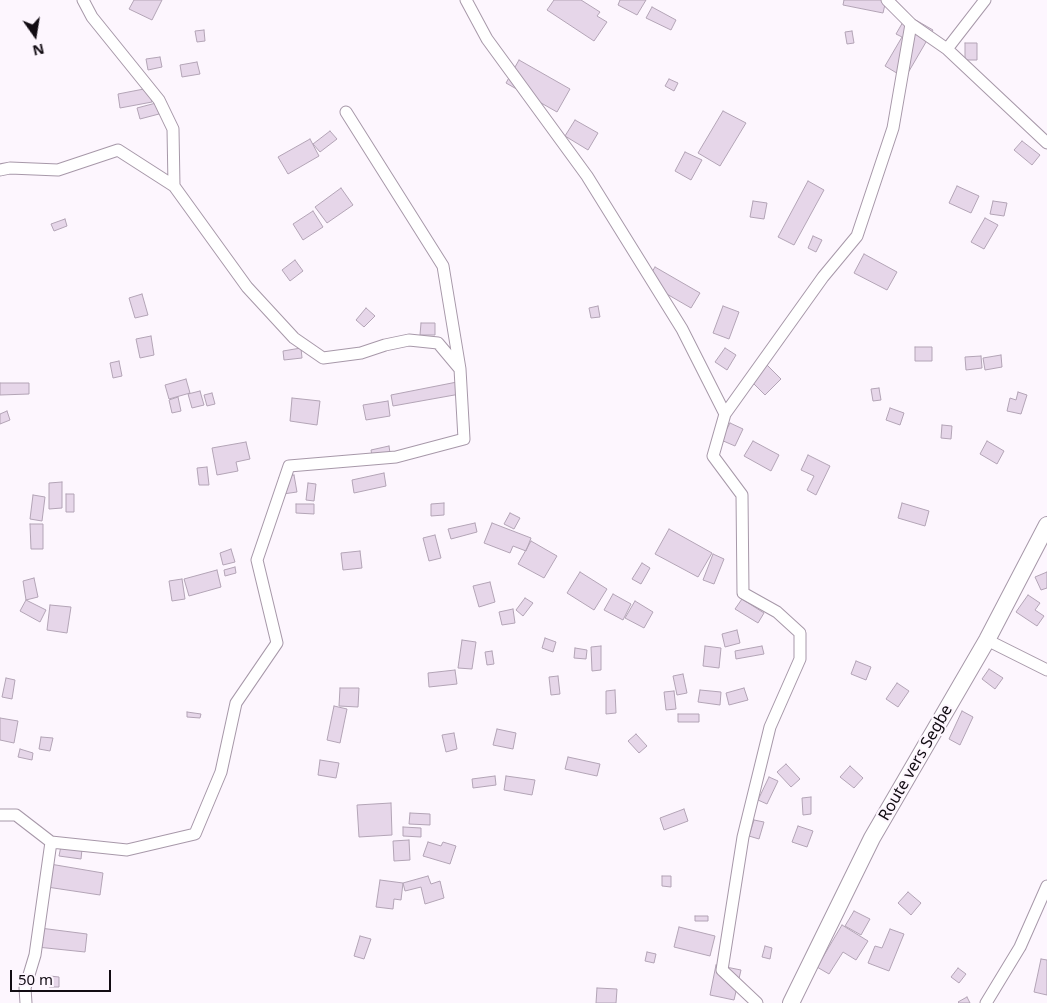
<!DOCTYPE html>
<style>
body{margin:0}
#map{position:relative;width:1047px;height:1003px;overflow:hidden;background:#fdf6fe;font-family:"Noto Sans",sans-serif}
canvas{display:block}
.north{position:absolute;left:10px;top:10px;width:50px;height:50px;-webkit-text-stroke:4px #fdf6fe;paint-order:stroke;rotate:167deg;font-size:14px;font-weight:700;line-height:20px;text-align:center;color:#120c13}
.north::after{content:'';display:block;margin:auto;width:18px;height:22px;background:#120c13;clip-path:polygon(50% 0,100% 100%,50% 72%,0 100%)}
.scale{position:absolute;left:10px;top:970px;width:101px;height:22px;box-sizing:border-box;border:2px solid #120c13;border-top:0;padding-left:6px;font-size:15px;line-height:18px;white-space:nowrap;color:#120c13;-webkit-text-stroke:4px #fdf6fe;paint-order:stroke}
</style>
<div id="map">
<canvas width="1047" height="1003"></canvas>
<div class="north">N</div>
<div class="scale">50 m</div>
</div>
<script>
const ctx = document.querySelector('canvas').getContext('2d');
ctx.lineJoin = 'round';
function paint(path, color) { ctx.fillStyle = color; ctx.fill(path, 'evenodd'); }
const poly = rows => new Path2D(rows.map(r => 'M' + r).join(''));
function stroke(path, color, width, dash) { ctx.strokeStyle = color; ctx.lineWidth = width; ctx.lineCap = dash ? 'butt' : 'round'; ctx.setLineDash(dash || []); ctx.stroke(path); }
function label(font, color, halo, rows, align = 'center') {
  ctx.font = font + ' "Noto Sans",sans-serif'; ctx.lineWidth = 4.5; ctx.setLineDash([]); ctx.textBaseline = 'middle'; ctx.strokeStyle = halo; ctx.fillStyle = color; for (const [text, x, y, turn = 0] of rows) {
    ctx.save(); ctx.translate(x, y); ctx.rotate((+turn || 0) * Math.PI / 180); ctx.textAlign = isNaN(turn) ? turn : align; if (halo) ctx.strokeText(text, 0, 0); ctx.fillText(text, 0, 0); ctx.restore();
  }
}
const building = poly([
 [134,0,162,0,152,20,129,9,134,0],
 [554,0,581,0,600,12,597,16,607,22,594,41,547,10,554,0],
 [620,0,646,0,637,15,618,5,620,0],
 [844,0,886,0,883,13,843,5,844,0],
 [652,7,676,20,671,30,646,18,652,7],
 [907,15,933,30,905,78,885,66,902,37,896,34,907,15],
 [204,30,205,41,197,42,195,31,204,30],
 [852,31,854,43,847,44,845,32,852,31],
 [965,43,977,43,977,60,965,60,965,43],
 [160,57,162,67,148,70,146,59,160,57],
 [519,60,570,89,557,112,506,83,519,60],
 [197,62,200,74,182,77,180,65,197,62],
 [669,79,678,83,674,91,665,86,669,79],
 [149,88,152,102,120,108,118,94,149,88],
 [156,103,159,114,140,119,137,108,156,103],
 [723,111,746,123,720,166,698,153,723,111],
 [575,120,598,133,588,150,565,136,575,120],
 [330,131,337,139,320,152,313,144,330,131],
 [310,139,319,156,288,174,278,157,310,139],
 [1022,141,1040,155,1032,165,1014,150,1022,141],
 [685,152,702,160,691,180,675,171,685,152],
 [808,181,824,190,794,245,778,237,808,181],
 [957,186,979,196,971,213,949,203,957,186],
 [341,188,353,205,327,223,315,207,341,188],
 [753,201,767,203,764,219,750,217,753,201],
 [993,201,1007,203,1004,216,990,214,993,201],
 [313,211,323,227,303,240,293,224,313,211],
 [985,218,998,225,984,249,971,242,985,218],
 [65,219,67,226,54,231,51,224,65,219],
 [813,236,822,240,816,252,808,248,813,236],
 [864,254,897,272,887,290,854,273,864,254],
 [295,260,303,271,290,281,282,270,295,260],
 [655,267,700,293,691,308,646,282,655,267],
 [142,294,148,315,135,318,129,298,142,294],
 [598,306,600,317,591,318,589,308,598,306],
 [723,306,739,312,729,339,713,333,723,306],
 [366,308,375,316,364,327,356,320,366,308],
 [421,323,435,323,435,335,420,335,421,323],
 [151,336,154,355,140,358,136,339,151,336],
 [915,347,932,347,932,361,915,361,915,347],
 [301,348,302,358,284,360,283,351,301,348],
 [725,348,736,355,727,370,715,362,725,348],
 [1001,355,1002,367,985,370,983,358,1001,355],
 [981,356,982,368,966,370,965,357,981,356],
 [119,361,122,376,113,378,110,363,119,361],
 [766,364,781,379,765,395,750,380,766,364],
 [186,379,190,393,169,399,165,385,186,379],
 [457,382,460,394,393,406,391,395,457,382],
 [0,383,29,383,29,394,0,395,0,383],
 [879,388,881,400,873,401,871,389,879,388],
 [200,391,204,405,192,408,188,394,200,391],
 [1018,392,1027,395,1021,414,1007,411,1010,398,1016,400,1018,392],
 [212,393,215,404,207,406,204,395,212,393],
 [178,397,181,411,172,413,169,400,178,397],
 [292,398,320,401,317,425,290,421,292,398],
 [388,401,390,416,366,420,363,405,388,401],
 [890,408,904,413,900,425,886,420,890,408],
 [7,411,10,420,0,424,0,414,7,411],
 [730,423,743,429,735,446,721,440,730,423],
 [942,425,952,426,951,439,941,438,942,425],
 [753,441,779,455,771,471,744,456,753,441],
 [987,441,1004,451,997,464,980,454,987,441],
 [246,442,250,459,236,462,238,471,217,475,212,448,246,442],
 [389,446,390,453,373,462,371,450,389,446],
 [808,455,830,466,816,495,807,490,814,476,801,470,808,455],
 [207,467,209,485,199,485,197,468,207,467],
 [384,473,386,486,354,493,352,480,384,473],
 [294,475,297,492,283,494,279,477,294,475],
 [62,482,62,508,49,509,49,483,62,482],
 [308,483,316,484,314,501,306,500,308,483],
 [66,494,74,494,74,512,66,512,66,494],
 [33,495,45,497,42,521,30,519,33,495],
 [444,503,444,515,431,516,431,504,444,503],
 [902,503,929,511,925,526,898,518,902,503],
 [296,504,314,504,314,514,296,513,296,504],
 [510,513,520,518,514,529,504,524,510,513],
 [475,523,477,532,451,539,448,529,475,523],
 [492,523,531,538,526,551,513,546,510,553,484,543,492,523],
 [30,524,43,524,43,549,31,549,30,524],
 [669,529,712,553,698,577,655,554,669,529],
 [435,535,441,558,429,561,423,538,435,535],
 [531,541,557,556,544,578,518,564,531,541],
 [231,549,235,562,223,565,220,553,231,549],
 [360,551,362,568,343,570,341,553,360,551],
 [713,554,724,559,714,584,703,580,713,554],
 [642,563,650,568,641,584,632,579,642,563],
 [235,567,236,573,225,576,224,570,235,567],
 [217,570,221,587,189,596,184,579,217,570],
 [580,572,607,589,594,610,567,593,580,572],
 [1047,572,1047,588,1041,590,1035,577,1047,572],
 [34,578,38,597,26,600,23,581,34,578],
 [182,579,185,599,172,601,169,581,182,579],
 [490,582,495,602,479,607,473,586,490,582],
 [613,594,631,604,623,620,604,610,613,594],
 [1028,595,1040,603,1035,610,1044,616,1037,626,1016,612,1028,595],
 [525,598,533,603,523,616,516,610,525,598],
 [742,599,764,613,758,623,735,609,742,599],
 [26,600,46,610,40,622,20,611,26,600],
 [635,601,653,612,644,628,625,618,635,601],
 [50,605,71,607,67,633,47,630,50,605],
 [513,609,515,623,502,625,499,612,513,609],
 [737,630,740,643,725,647,722,634,737,630],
 [545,638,556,642,553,652,542,648,545,638],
 [462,640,476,642,472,669,458,668,462,640],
 [601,646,601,670,592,671,591,647,601,646],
 [705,646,721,648,719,668,703,666,705,646],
 [762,646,764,654,736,659,735,651,762,646],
 [575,648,587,650,586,659,574,658,575,648],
 [492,651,494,664,487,665,485,652,492,651],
 [856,661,871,667,866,680,851,674,856,661],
 [989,669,1003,678,995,689,982,679,989,669],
 [455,670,457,684,429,687,428,673,455,670],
 [683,674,687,693,677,695,673,676,683,674],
 [558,676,560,694,551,695,549,677,558,676],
 [6,678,15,680,12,699,2,697,6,678],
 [897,683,909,691,898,707,886,699,897,683],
 [340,688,359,688,358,707,339,706,340,688],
 [744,688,748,700,729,705,726,693,744,688],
 [615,690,616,713,606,714,606,691,615,690],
 [700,690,721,692,720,705,698,702,700,690],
 [674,691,676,709,666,710,664,692,674,691],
 [334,706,347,709,340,743,327,740,334,706],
 [962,711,973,717,960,745,949,739,962,711],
 [187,712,201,714,200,718,187,717,187,712],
 [678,714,699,714,699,722,678,722,678,714],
 [0,718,18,721,14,743,0,740,0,718],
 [497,729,516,733,513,749,493,745,497,729],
 [454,733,457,749,446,752,442,735,454,733],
 [636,734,647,746,639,753,628,741,636,734],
 [41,737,53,738,50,751,39,749,41,737],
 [20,749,33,753,32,760,18,757,20,749],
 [568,757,600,764,597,776,565,769,568,757],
 [320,760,339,763,336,778,318,775,320,760],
 [786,764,800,779,791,787,777,772,786,764],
 [850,766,863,778,854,788,840,777,850,766],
 [495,776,496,785,473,788,472,779,495,776],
 [506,776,535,780,532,795,504,790,506,776],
 [769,777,778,781,767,804,758,800,769,777],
 [811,797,811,814,803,815,802,798,811,797],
 [391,803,392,835,359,837,357,805,391,803],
 [684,809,688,821,664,830,660,818,684,809],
 [410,813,430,814,430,825,409,824,410,813],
 [754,820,764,822,759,839,749,836,754,820],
 [798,826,813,831,807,847,792,842,798,826],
 [403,827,421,828,421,837,403,836,403,827],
 [409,840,410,860,394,861,393,841,409,840],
 [428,842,441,846,443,842,456,846,450,864,423,856,428,842],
 [61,846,82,849,81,859,59,856,61,846],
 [50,864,103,873,100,895,47,887,50,864],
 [428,876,431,884,440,881,444,898,425,904,421,887,405,891,403,883,428,876],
 [662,876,671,876,671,887,662,886,662,876],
 [380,880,403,883,401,900,394,899,393,909,376,907,380,880],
 [908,892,921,903,911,915,898,903,908,892],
 [854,911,870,919,861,935,845,926,854,911],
 [695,916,708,916,708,921,695,921,695,916],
 [842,925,868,941,856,960,843,952,829,974,817,967,842,925],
 [679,927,715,936,710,956,674,947,679,927],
 [40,928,87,934,85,952,37,947,40,928],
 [890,929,904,934,889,971,868,963,875,946,882,948,890,929],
 [360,936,371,939,364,959,354,956,360,936],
 [765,946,772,948,770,959,762,957,765,946],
 [647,952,656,954,654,963,645,961,647,952],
 [1041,959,1047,960,1047,995,1034,992,1041,959],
 [716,965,741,970,734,1000,710,995,716,965],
 [958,968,966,974,959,983,951,977,958,968],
 [50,976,59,977,59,987,49,987,50,976],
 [597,988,617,989,616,1003,596,1003,597,988],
 [967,997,970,1003,959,1003,958,1002,967,997]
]);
paint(building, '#e6d6e9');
stroke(building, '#b3a4b6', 1);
const minor = poly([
 [83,0,92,17,159,100,173,129,174,186],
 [466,0,487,39,587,176,682,329,725,414],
 [887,0,911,24,947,49,1047,143],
 [947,49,985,0],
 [0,170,10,168,58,170,118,150,174,186,247,287,294,338,323,358,361,353,385,345,409,340,438,343,459,368],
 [987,640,1047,670],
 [0,815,16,815,51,842,35,955,25,988,26,1003],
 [51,842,127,850,195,834,221,772,236,703,277,643,257,560,289,466,396,457,464,439,460,369,443,266,346,112],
 [757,1003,722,970,743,837,770,727,800,659,800,633,777,612,743,593,742,495,713,456,725,414,823,277,857,236,893,128,911,24],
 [986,1003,1020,947,1047,886]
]);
const secondary = poly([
 [791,1003,872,838,987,640,1047,525]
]);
stroke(minor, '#a798a9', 13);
stroke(secondary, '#a798a9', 18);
stroke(minor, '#fff', 11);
stroke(secondary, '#fff', 16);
label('16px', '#120c13', '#fdf6fe', [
 ["Route vers Segbe",916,763,-60]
]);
</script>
